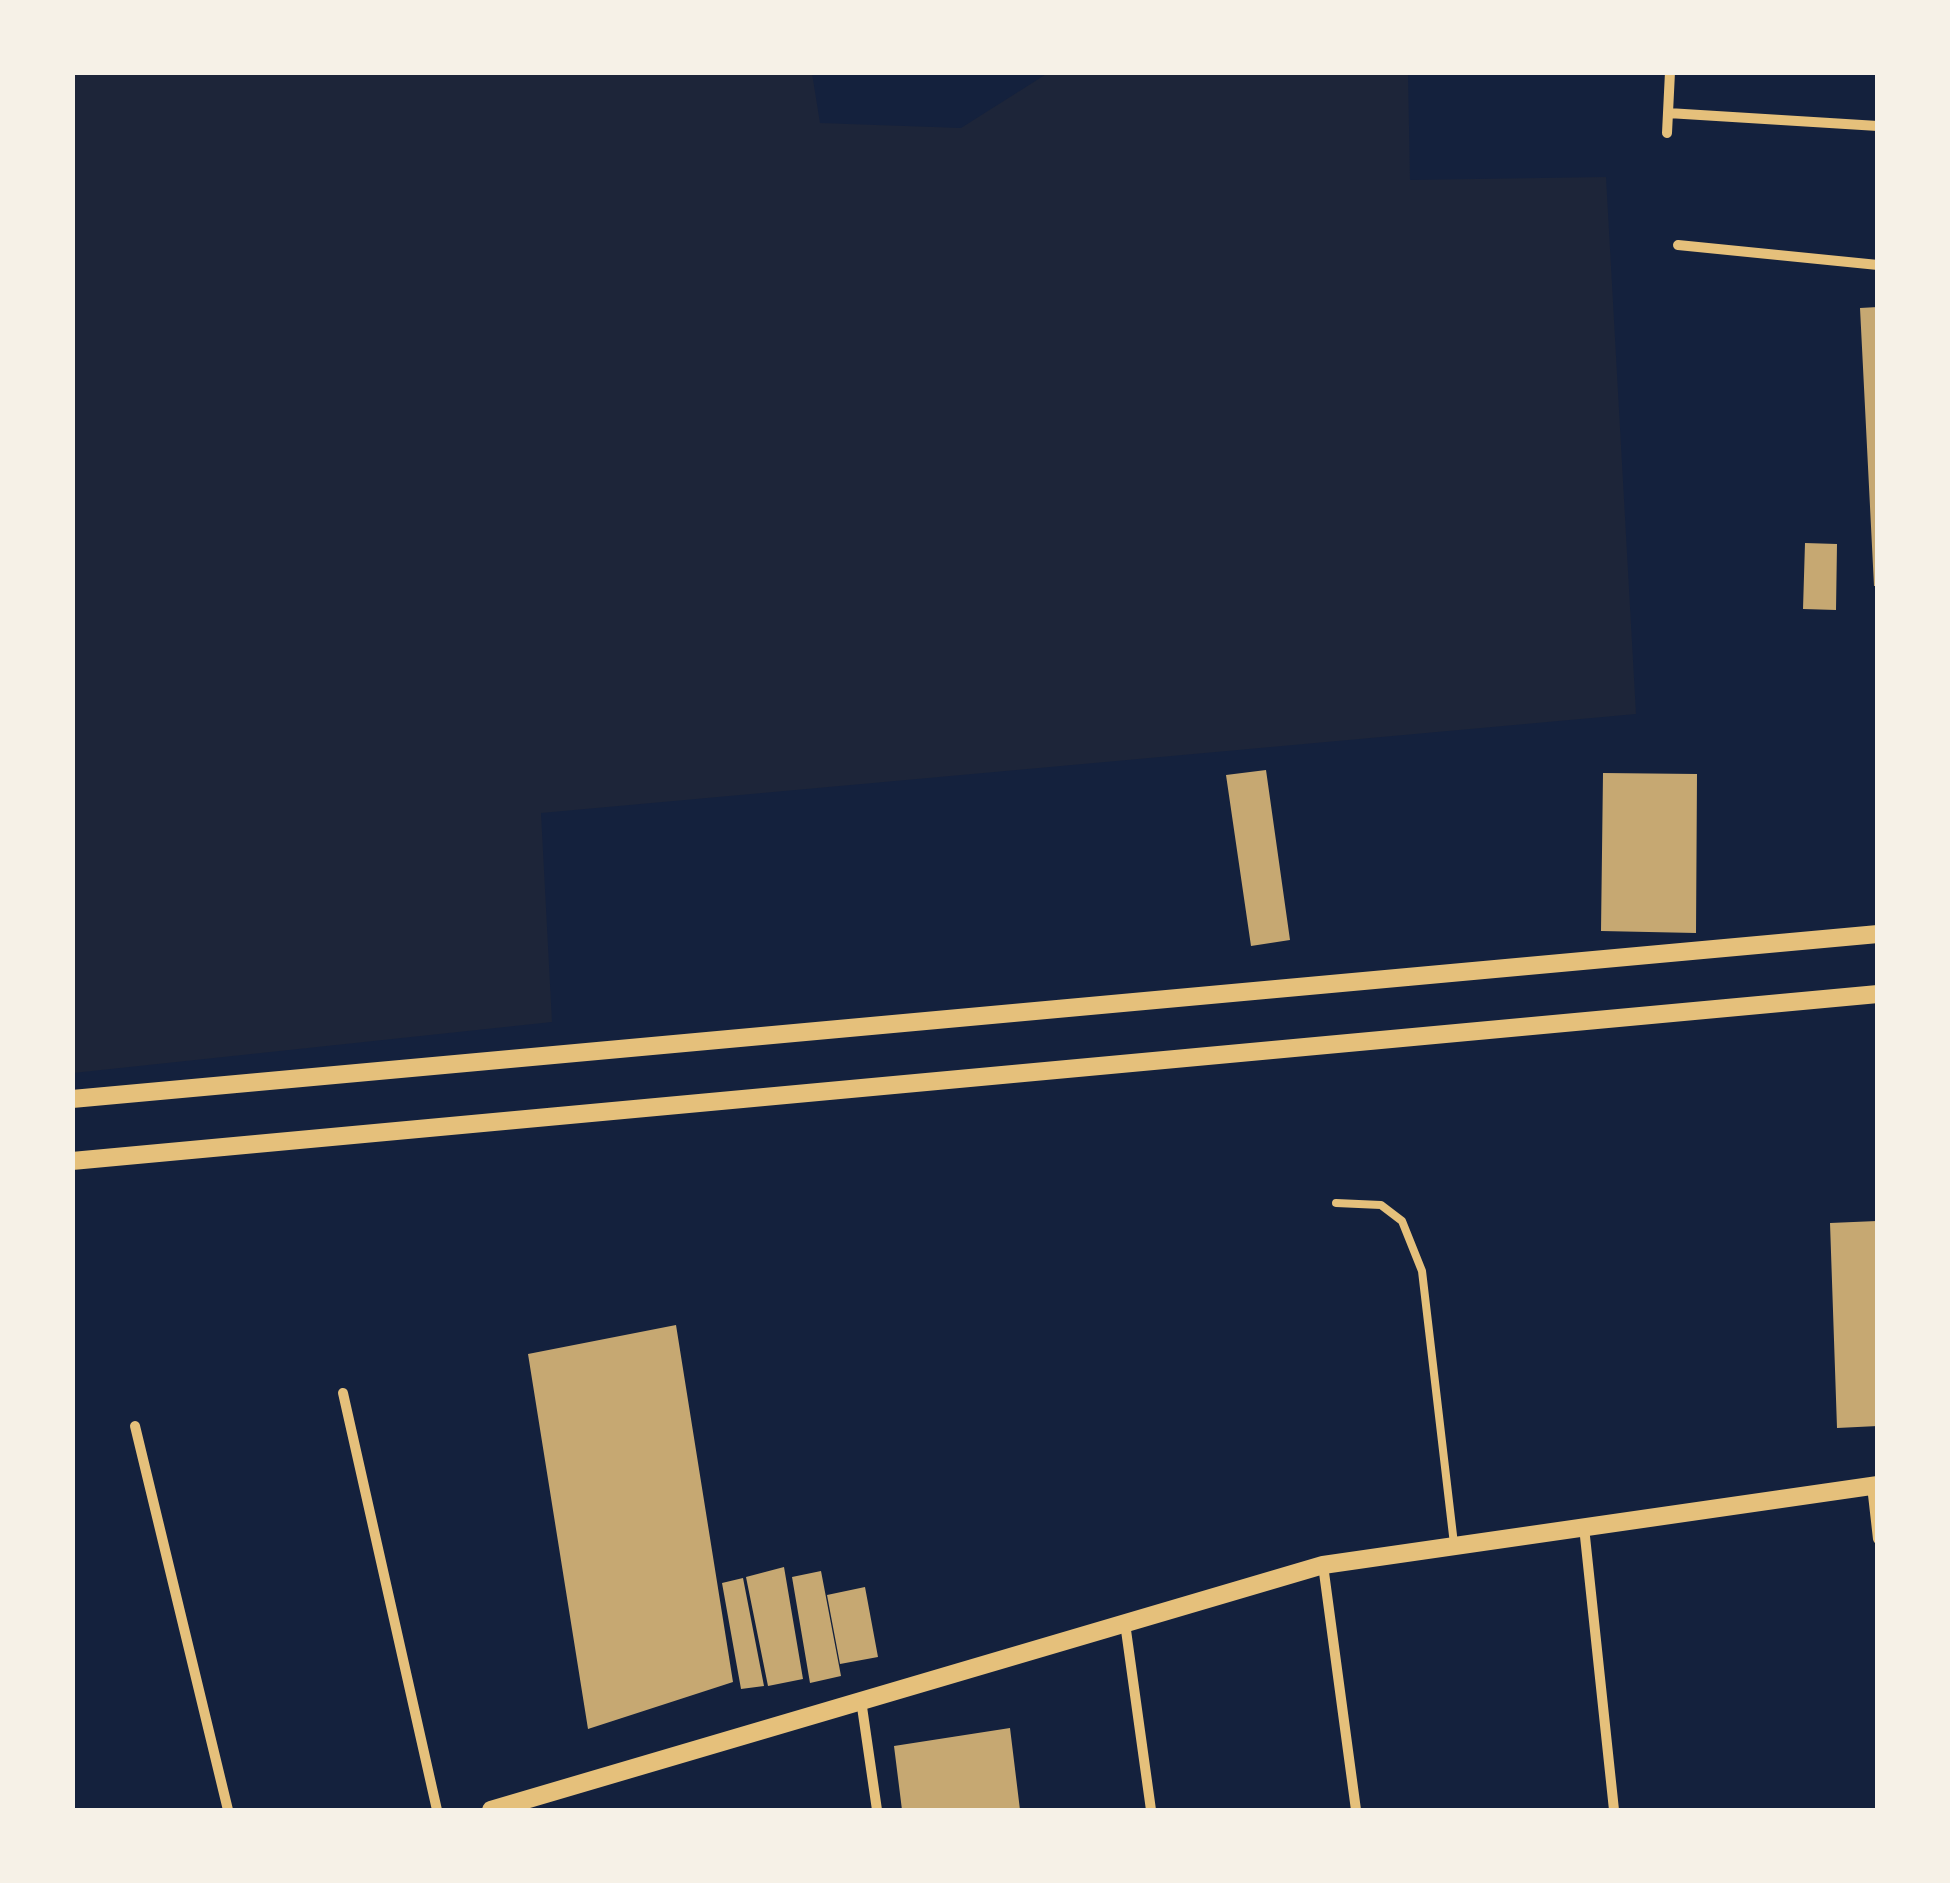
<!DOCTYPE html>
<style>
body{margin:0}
#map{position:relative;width:1950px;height:1883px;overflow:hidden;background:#14213d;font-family:"Titillium Web",sans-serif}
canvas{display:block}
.frame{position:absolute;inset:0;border:75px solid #f6f1e7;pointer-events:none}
</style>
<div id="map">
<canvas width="1950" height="1883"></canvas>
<div class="frame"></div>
</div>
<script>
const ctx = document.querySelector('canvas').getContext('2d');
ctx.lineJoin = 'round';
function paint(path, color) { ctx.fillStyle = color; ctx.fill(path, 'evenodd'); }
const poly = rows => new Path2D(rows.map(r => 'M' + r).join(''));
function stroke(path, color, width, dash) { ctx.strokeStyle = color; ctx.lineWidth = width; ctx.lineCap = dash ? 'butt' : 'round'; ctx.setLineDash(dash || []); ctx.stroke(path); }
paint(poly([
 [72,73,812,73,820,123,961,128,1048,73,1408,73,1410,180,1606,177,1636,714,541,813,552,1022,73,1073]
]), '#1d2539');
paint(poly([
 [1878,307,1878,586,1874,586,1860,308],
 [1805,543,1837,544,1836,610,1803,609],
 [1266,770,1290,940,1251,946,1226,775],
 [1603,773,1697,774,1696,933,1601,931],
 [1877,1221,1878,1426,1837,1428,1830,1223],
 [676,1325,733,1682,588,1729,528,1354],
 [784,1567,803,1679,768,1686,746,1577],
 [821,1571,841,1676,810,1683,792,1577],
 [743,1578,764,1686,741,1689,722,1583],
 [865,1587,878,1657,840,1664,827,1595],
 [1010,1728,1020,1810,902,1810,894,1746]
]), '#c6a872');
stroke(poly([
 [1336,1203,1381,1205,1402,1221,1422,1271,1454,1544]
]), '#e5c07b', 8);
stroke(poly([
 [1668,113,1878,126],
 [1667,133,1670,72],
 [1678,245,1878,265],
 [343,1393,437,1810],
 [135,1426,228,1810],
 [1872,1486,1878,1539],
 [1584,1527,1614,1810],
 [1323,1565,1356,1810],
 [1125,1623,1151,1810],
 [861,1700,877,1810]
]), '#e5c07b', 10);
stroke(poly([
 [72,1099,1878,934],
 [72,1161,1878,994],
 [491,1810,1323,1565,1878,1485]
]), '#e5c07b', 18);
</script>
